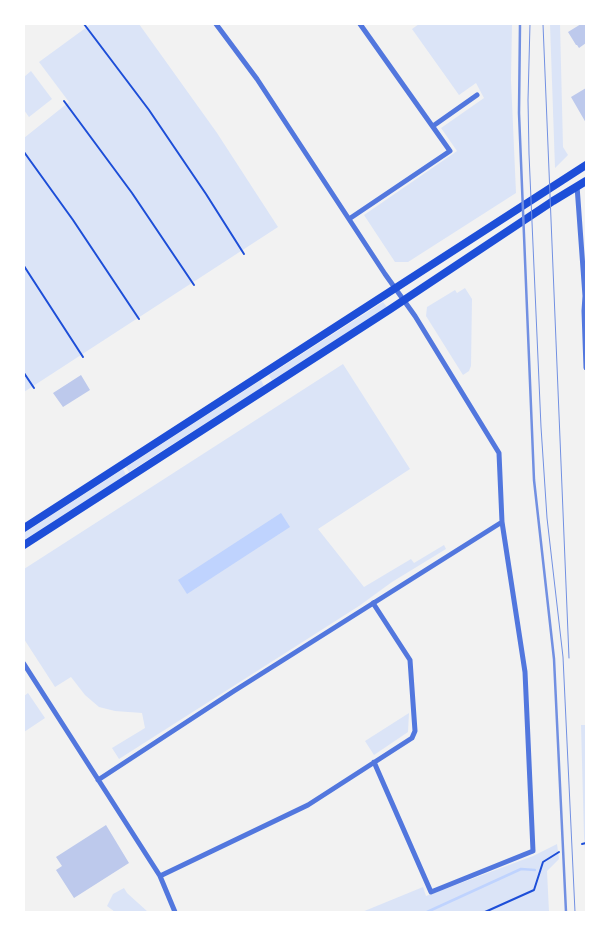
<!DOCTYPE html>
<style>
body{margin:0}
#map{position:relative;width:610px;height:936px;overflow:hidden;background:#f2f2f2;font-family:"Playfair Display",serif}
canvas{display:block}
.frame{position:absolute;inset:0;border:25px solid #fff;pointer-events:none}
</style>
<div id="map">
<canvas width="610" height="936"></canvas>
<div class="frame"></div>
</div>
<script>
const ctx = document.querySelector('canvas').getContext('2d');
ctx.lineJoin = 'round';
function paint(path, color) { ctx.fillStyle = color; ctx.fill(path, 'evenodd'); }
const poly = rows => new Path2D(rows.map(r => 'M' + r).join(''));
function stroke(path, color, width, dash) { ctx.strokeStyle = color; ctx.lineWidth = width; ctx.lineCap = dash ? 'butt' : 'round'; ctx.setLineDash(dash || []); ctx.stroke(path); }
paint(poly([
 [91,24,139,24,217,133,278,227,24,392,24,138,69,102,39,62],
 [419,24,512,24,511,80,516,193,408,262,395,262,364,215,457,151,441,128,484,98,476,83,459,95,412,29],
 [550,24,560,24,563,147,568,155,555,168],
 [31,71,52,99,29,117,24,110,24,77],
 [465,288,472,299,471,366,469,371,463,375,426,316,427,307,455,290,457,293],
 [383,302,387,307,272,381,269,375],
 [343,364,410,469,318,529,364,587,411,559,414,563,444,545,446,549,392,582,359,606,119,759,112,748,145,728,142,713,115,711,99,707,85,695,71,677,55,687,24,639,24,569],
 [261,380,264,386,129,472,126,467],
 [123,469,126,475,24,540,24,533],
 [28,693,45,718,24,732,24,696],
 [409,713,408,732,374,755,365,741],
 [581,725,586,725,586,867,584,836],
 [557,844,559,859,547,871,549,912,362,912,423,887,426,896,533,856],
 [124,888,127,893,148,912,115,912,107,906,113,894]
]), '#dbe4f7');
paint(poly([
 [281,513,290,527,187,594,178,580]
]), '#bfd3fe');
stroke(poly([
 [427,912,521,869,535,870]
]), '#bfd3fe', 2.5);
paint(poly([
 [581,24,586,24,586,43,579,48,577,45,576,45,568,32],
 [586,88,586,123,571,97],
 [81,375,90,390,63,407,53,393],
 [106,825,129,863,74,898,56,870,62,866,56,857]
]), '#bdc9ec');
stroke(poly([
 [84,24,149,110,206,194,244,254],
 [64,101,132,193,194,285],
 [24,152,73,220,139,319],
 [24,266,83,357],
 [24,373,34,388],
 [582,844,586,843],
 [485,912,534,890,543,862,559,852]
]), '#1d4ed8', 2);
stroke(poly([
 [216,24,257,79,385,274,415,316,499,453,502,522,525,672,533,851,431,892,374,762],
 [433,126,477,95],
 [577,186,585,296,584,311,586,368],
 [349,219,450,151,360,24],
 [24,664,160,876,175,912],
 [98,780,234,691,502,522],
 [160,876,308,805,412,738,415,731,410,660,373,603]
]), '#5277de', 5);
stroke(poly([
 [24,528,586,165],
 [24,545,389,310,553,201,586,181]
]), '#1d4ed8', 8);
stroke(poly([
 [530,24,528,100,529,154,541,427,547,518,563,657,575,912],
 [543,24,569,658]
]), '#7290e2', 1);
stroke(poly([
 [520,24,519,113,534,480,554,659,566,912]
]), '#7290e2', 2.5);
</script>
